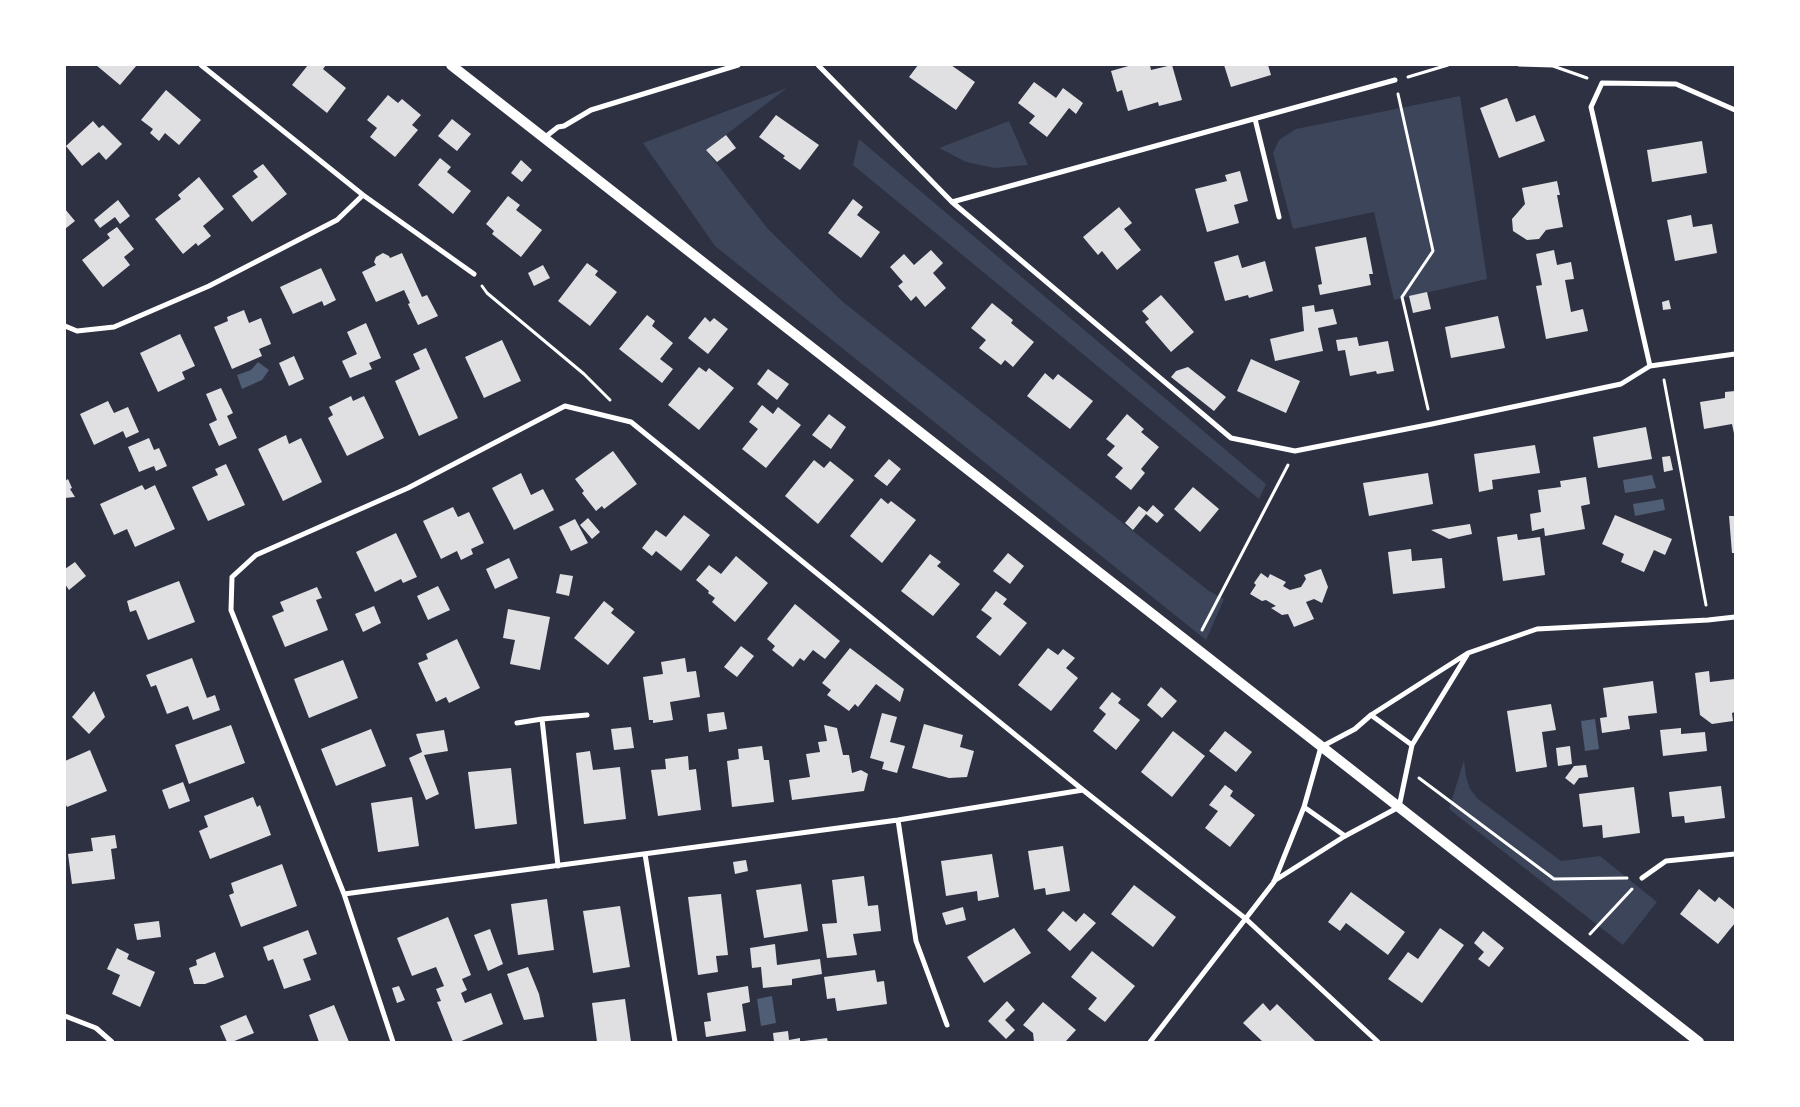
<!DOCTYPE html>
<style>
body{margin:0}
#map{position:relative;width:1800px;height:1107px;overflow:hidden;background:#2d3142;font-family:Barlow,sans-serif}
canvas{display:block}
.frame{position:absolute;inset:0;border:66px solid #fff;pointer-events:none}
</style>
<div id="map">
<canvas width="1800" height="1107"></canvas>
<div class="frame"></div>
</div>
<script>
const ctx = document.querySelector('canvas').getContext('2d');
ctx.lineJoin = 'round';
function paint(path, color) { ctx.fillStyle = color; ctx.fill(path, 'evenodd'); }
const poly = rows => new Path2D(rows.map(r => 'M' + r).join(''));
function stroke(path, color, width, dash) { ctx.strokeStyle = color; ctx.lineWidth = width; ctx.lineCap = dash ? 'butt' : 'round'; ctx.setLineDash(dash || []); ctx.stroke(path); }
paint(poly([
 [787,88,706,150,768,229,843,302,1209,591,1224,599,1206,640,715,246,643,143],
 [1460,96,1487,279,1394,300,1374,212,1293,229,1273,153,1279,140,1296,129],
 [1009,121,1028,165,994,168,966,162,939,148],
 [859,139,1266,484,1259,499,853,165],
 [1464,760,1466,777,1470,789,1478,799,1561,861,1600,856,1657,902,1623,945,1449,809]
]), '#3c4559');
paint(poly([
 [258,362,269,370,262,380,242,389,237,375,251,370],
 [1652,475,1656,488,1625,493,1623,480],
 [1663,499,1665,510,1635,516,1633,504],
 [1595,719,1599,749,1585,751,1581,721],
 [772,996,776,1023,761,1026,757,999]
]), '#4f5d75');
paint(poly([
 [96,65,137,65,120,85],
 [308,65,326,65,323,69,346,88,327,113,292,85],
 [918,65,951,65,975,82,956,110,909,77],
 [1132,65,1150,65,1151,70,1172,65,1182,100,1159,106,1158,102,1128,111,1122,90,1117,92,1111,71],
 [1224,65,1268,65,1271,75,1231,87],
 [1034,82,1056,98,1063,88,1083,103,1076,114,1069,108,1047,137,1029,123,1035,116,1018,103],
 [166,90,201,120,179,145,165,133,159,141,150,133,153,129,141,120],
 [388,95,398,103,402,99,421,115,412,125,418,130,395,157,370,137,377,128,367,120],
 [1507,98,1516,122,1535,115,1545,141,1499,158,1480,108],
 [776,115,819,145,800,170,783,158,785,156,759,137],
 [452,119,471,134,457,151,438,136],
 [93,121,99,128,103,125,122,144,106,160,99,152,82,166,66,146],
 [726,135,736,148,717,162,706,150],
 [1702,141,1707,173,1652,182,1647,150],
 [440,158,451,167,447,172,471,191,453,214,418,185],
 [521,160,532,170,522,182,511,173],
 [263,164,287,194,252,222,232,196,258,177,253,171],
 [1240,171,1248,201,1234,205,1239,223,1207,232,1195,189,1227,181,1225,175],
 [199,177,224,209,203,226,211,236,198,246,196,243,183,254,155,219,181,199,178,195],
 [1557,181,1560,195,1557,195,1563,227,1546,230,1539,239,1527,240,1513,231,1512,219,1525,204,1522,188],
 [508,196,520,205,516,210,542,230,521,257,492,234,494,231,486,224],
 [853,199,863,207,857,215,880,232,861,258,828,233],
 [118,200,130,216,120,224,115,217,100,228,94,220],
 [1119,207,1132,223,1124,229,1141,250,1117,270,1102,251,1098,255,1083,237],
 [65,209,75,221,65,229],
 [1691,215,1693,227,1712,224,1717,253,1675,261,1667,220],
 [117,227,134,249,124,257,130,265,103,287,82,260,110,238,107,234],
 [1366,237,1373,274,1369,274,1371,285,1320,295,1318,285,1322,284,1315,247],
 [931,250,943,263,933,273,946,288,925,307,916,296,911,301,898,286,903,282,890,267,904,254,914,265],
 [1554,250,1557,265,1571,262,1574,279,1565,280,1571,312,1583,309,1588,331,1546,339,1536,286,1542,285,1536,254],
 [383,253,389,256,390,258,402,253,422,297,427,295,438,316,418,325,408,304,410,303,404,290,376,302,362,272,376,265,374,262,376,257],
 [1238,255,1242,268,1265,261,1273,291,1249,298,1248,295,1225,301,1214,262],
 [587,263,598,271,595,275,617,292,590,326,558,301],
 [543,265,550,278,534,286,528,273],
 [321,268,336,300,324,306,322,301,293,314,280,287],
 [1427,292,1431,309,1413,313,1409,296],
 [1161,295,1194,332,1171,352,1145,322,1149,319,1142,311],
 [1669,300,1671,309,1663,310,1662,302],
 [992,303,1013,320,1011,323,1034,342,1013,367,1005,360,1001,365,979,348,986,340,971,328],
 [1314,305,1315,312,1333,309,1337,324,1318,328,1323,351,1275,361,1270,339,1304,331,1302,307],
 [244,310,249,323,261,318,271,344,259,349,262,356,232,369,214,327,228,321,227,317],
 [647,315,655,321,652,326,673,343,660,359,673,369,662,383,619,349],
 [1498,316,1505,348,1451,358,1445,327],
 [705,317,710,322,714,318,728,329,708,354,688,338],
 [366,323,381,358,369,363,372,369,350,378,342,361,357,354,347,332],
 [180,334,195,366,182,372,185,379,158,392,140,353],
 [1357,337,1359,346,1388,341,1394,371,1377,374,1376,371,1350,376,1345,350,1338,351,1336,340],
 [502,340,521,381,484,398,465,357],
 [426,348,458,418,419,436,395,381,420,369,413,354],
 [294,356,304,379,289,386,279,363],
 [1251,359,1300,381,1286,413,1237,391],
 [699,367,706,372,709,368,734,388,699,430,668,405],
 [1188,367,1226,397,1214,411,1171,377,1176,371],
 [768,369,789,384,777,400,757,384],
 [1045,373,1053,380,1058,374,1093,401,1070,429,1027,396],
 [221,388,233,413,227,416,237,438,219,446,209,424,217,420,206,394],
 [1735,391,1735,438,1732,424,1704,429,1700,402,1725,398,1725,392],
 [351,396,353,401,364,396,384,438,347,456,328,418,333,415,329,407],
 [108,401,114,413,128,407,139,432,126,438,123,431,94,445,80,414],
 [762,405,773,414,778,407,801,425,766,468,742,449,758,429,749,422],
 [829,414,846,427,831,449,812,435],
 [1127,414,1144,429,1141,432,1159,447,1141,469,1145,473,1131,490,1115,477,1123,468,1107,455,1115,446,1106,439],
 [1646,427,1652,459,1598,468,1593,437],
 [286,435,289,444,301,438,322,482,283,501,258,449],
 [149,438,154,450,159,448,167,466,156,471,154,466,139,472,128,447],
 [1535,445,1540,473,1492,480,1493,489,1479,492,1474,454],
 [613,451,637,484,604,509,602,506,596,511,582,493,584,491,575,479],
 [1670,456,1673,470,1664,472,1662,457],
 [889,459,901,469,887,486,874,476],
 [814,460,824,468,830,461,854,480,818,524,785,496],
 [226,464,245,505,208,521,192,487,218,475,215,469],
 [521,473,531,495,543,489,554,510,514,530,492,488],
 [1428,473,1433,504,1369,516,1363,483],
 [1586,477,1590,504,1581,506,1585,529,1545,536,1544,528,1532,531,1530,514,1541,512,1538,490,1561,487,1560,481],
 [68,479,72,488,70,489,75,497,65,498,65,481],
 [142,485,145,490,155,485,175,529,135,547,127,529,114,535,100,504],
 [1193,487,1219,509,1200,532,1174,509],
 [881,498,888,504,891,501,916,520,882,563,850,536],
 [1153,505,1164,515,1157,523,1146,514,1133,530,1125,523,1139,506,1147,512],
 [453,507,458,517,469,512,484,543,471,549,473,554,461,560,457,551,441,559,423,521],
 [684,515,710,535,681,571,656,551,652,556,642,548,656,530,666,537],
 [1615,515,1672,539,1665,555,1654,550,1644,572,1621,562,1624,554,1602,544],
 [1729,516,1735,516,1735,553,1732,553],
 [588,518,600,532,592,539,580,525],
 [575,519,588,543,571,551,559,527],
 [1470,524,1472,534,1449,539,1431,530],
 [396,533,417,577,403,583,401,579,375,592,356,552],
 [1517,534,1518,540,1540,537,1545,575,1503,581,1497,537],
 [1411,549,1412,561,1442,558,1445,588,1393,594,1388,552],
 [1008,553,1024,566,1010,584,993,571],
 [930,554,941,562,937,566,960,584,933,616,901,591],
 [736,556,768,583,735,622,712,602,715,598,708,593,709,591,696,580,709,565,721,574],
 [509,558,518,578,495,589,486,569],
 [75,562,86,576,69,590,65,584,65,569],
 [1321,569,1328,587,1322,603,1314,599,1306,602,1314,619,1294,627,1288,614,1282,615,1271,608,1276,606,1266,600,1262,601,1250,594,1256,585,1254,583,1261,573,1268,578,1270,574,1286,582,1283,586,1290,590,1301,587,1306,579,1304,575],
 [560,574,573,576,569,596,556,593],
 [179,581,195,622,148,640,136,610,130,612,127,601],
 [438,586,450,610,428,620,417,596],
 [317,587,322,598,316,600,328,630,285,647,272,616,284,611,280,602],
 [996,591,1007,599,1003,604,1027,623,1000,656,976,637,992,618,981,610],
 [604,601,614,609,611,613,635,632,608,665,574,638],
 [795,604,840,641,825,659,813,650,804,661,800,658,793,667,772,650,775,646,767,639],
 [374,606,381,623,363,632,355,614],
 [508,609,550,617,540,670,510,664,515,640,503,638],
 [457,639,480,688,449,703,446,697,436,702,418,663,428,659,426,654],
 [741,646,754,656,737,677,724,667],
 [850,648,904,689,900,702,876,684,858,707,855,704,849,711,827,695,831,690,822,683],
 [1048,648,1058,655,1063,649,1075,658,1066,668,1078,678,1051,711,1018,685],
 [192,658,207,698,215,695,220,710,193,720,188,706,167,714,156,685,151,687,146,675],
 [685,658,687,672,696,671,700,697,670,702,673,720,653,723,653,720,649,720,643,677,663,674,661,662],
 [343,660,358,698,309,718,294,679],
 [1709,671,1710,682,1735,679,1735,712,1732,713,1733,721,1712,724,1700,715,1695,673],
 [1653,681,1657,713,1628,716,1630,729,1602,733,1600,718,1607,717,1603,688],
 [1161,687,1177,701,1162,718,1147,705],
 [94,691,105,717,89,734,72,717],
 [1112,692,1121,699,1118,703,1140,720,1116,750,1093,731,1106,714,1099,708],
 [1551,704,1556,730,1542,732,1547,767,1516,772,1507,711],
 [724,712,727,729,709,732,707,714],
 [882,713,897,717,890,742,905,746,897,773,882,769,884,762,870,758],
 [924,724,963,735,960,747,974,751,967,777,949,778,912,768],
 [231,725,245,763,189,784,175,745],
 [824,725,837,728,843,755,849,755,852,773,861,770,868,774,864,791,792,800,789,780,810,777,806,754,820,752,818,742,827,741],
 [631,727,634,748,614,750,611,729],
 [1681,728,1681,734,1705,732,1707,751,1663,756,1660,730],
 [371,729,386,766,336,786,321,749],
 [444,730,448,751,424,755,439,794,426,800,409,758,422,752,416,734],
 [1173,731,1205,756,1172,797,1141,772],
 [1225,731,1252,752,1236,772,1209,751],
 [762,746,764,760,769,760,774,802,732,807,727,761,739,759,738,749],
 [1570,746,1572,764,1558,766,1556,748],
 [90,750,107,791,67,807,65,803,65,761],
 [590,751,593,770,620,767,626,819,584,824,576,753],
 [688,756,689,770,696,769,701,810,658,816,651,770,666,769,665,759],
 [1586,765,1588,777,1579,778,1574,785,1565,778,1574,766],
 [511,768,517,824,475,829,468,772],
 [183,782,190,801,169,809,162,790],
 [1225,785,1233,791,1230,796,1255,815,1230,847,1205,828,1218,811,1209,805],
 [1721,786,1725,818,1685,823,1684,816,1672,817,1669,792],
 [1634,787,1640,833,1603,838,1602,825,1583,827,1579,794],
 [253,797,257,807,260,805,271,835,210,859,199,831,208,827,204,816],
 [412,797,419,846,378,852,371,803],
 [115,835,117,848,111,849,115,879,72,884,68,854,93,851,91,838],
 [1063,846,1070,891,1046,895,1045,888,1034,890,1028,851],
 [992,854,999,897,978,901,977,891,946,896,941,861],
 [746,860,748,871,735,874,733,862],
 [282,864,297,906,241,927,229,895,234,893,231,883],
 [864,876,868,906,878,905,881,931,853,934,857,955,827,958,822,924,837,923,832,880],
 [801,884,808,931,764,938,756,890],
 [1134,885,1176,917,1153,947,1111,914],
 [1699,889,1715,902,1719,897,1735,910,1735,923,1718,944,1680,914],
 [1351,892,1405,932,1388,955,1346,923,1340,931,1328,922],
 [721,894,728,955,716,956,718,972,698,975,688,897],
 [547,899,554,950,518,955,511,904],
 [620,906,630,967,593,973,583,911],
 [963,907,966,920,946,925,942,913],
 [1063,911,1076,922,1084,913,1096,923,1070,951,1047,930],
 [448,917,471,975,462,979,467,990,461,993,465,1003,491,993,503,1024,459,1042,453,1042,437,1002,441,1001,436,989,444,986,436,967,412,976,397,938],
 [159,921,161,937,137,940,134,924],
 [1014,928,1031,953,984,983,967,957],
 [1440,928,1464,945,1422,1003,1388,979,1408,952,1418,959],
 [490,929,503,964,488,971,474,935],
 [308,930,317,954,303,959,311,980,284,989,273,959,268,961,263,947],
 [1483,931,1504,948,1489,967,1478,959,1484,952,1474,943],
 [775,944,777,965,820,959,822,974,792,979,792,985,763,988,761,967,752,968,750,948],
 [117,948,129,954,127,959,155,972,140,1007,112,994,120,975,107,969],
 [1092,951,1135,986,1105,1022,1088,1009,1097,998,1071,977],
 [215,952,224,977,205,984,194,984,189,968,197,965,196,960],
 [528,967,539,994,544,1017,524,1020,507,974],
 [875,970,877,982,884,981,887,1004,837,1011,835,998,827,999,824,977],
 [399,986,405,1000,397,1003,392,988],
 [748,986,750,1002,742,1004,746,1031,706,1037,704,1022,711,1021,707,993],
 [625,999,631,1042,597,1042,592,1003],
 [1007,1001,1015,1010,1005,1020,1015,1030,1006,1039,988,1021],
 [1043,1002,1076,1030,1066,1041,1068,1042,1034,1042,1033,1033,1023,1025],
 [1263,1003,1270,1011,1277,1004,1316,1042,1263,1042,1243,1023],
 [334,1005,349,1042,319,1042,309,1015],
 [246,1015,254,1033,232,1042,227,1042,220,1026],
 [788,1031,789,1040,800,1038,800,1042,774,1042,773,1033],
 [827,1038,828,1042,805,1042,804,1041]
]), '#e0e0e3');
stroke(poly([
 [1519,65,1553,66,1587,78],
 [1408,77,1448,65],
 [1398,94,1433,251,1402,297,1428,409],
 [482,286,487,293,584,374,610,400],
 [1664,380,1706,605],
 [1202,630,1288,465],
 [1419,778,1554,879,1627,878],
 [1590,934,1632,889]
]), '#fff', 3);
stroke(poly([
 [201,65,363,195,474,274],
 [818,65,952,202,1231,438,1295,451,1432,424,1621,384,1650,366,1591,107,1602,83,1676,84,1735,110],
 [1255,119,1279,217],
 [544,138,558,127,564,126,591,110,738,65],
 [952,202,1395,80],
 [65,326,77,331,114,327,209,286,337,220,363,195],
 [1650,366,1735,354],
 [1371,715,1412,745],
 [542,719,587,715],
 [517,723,542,719,558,866],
 [1304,807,1345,836],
 [898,820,916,941,947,1025],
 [645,854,675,1042],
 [1642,878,1666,861,1735,854],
 [1274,881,1345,836,1399,807,1412,745,1467,655],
 [344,894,898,820,1083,790],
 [65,1016,96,1028,112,1042],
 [393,1042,344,894,231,610,232,577,256,555,408,488,565,406,631,422,1083,790,1246,919,1378,1042],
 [1150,1042,1274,882,1304,807,1321,747,1355,729,1371,715,1468,653,1537,629,1708,620,1735,617]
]), '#fff', 5);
stroke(poly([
 [451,65,1699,1042]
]), '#fff', 10);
</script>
